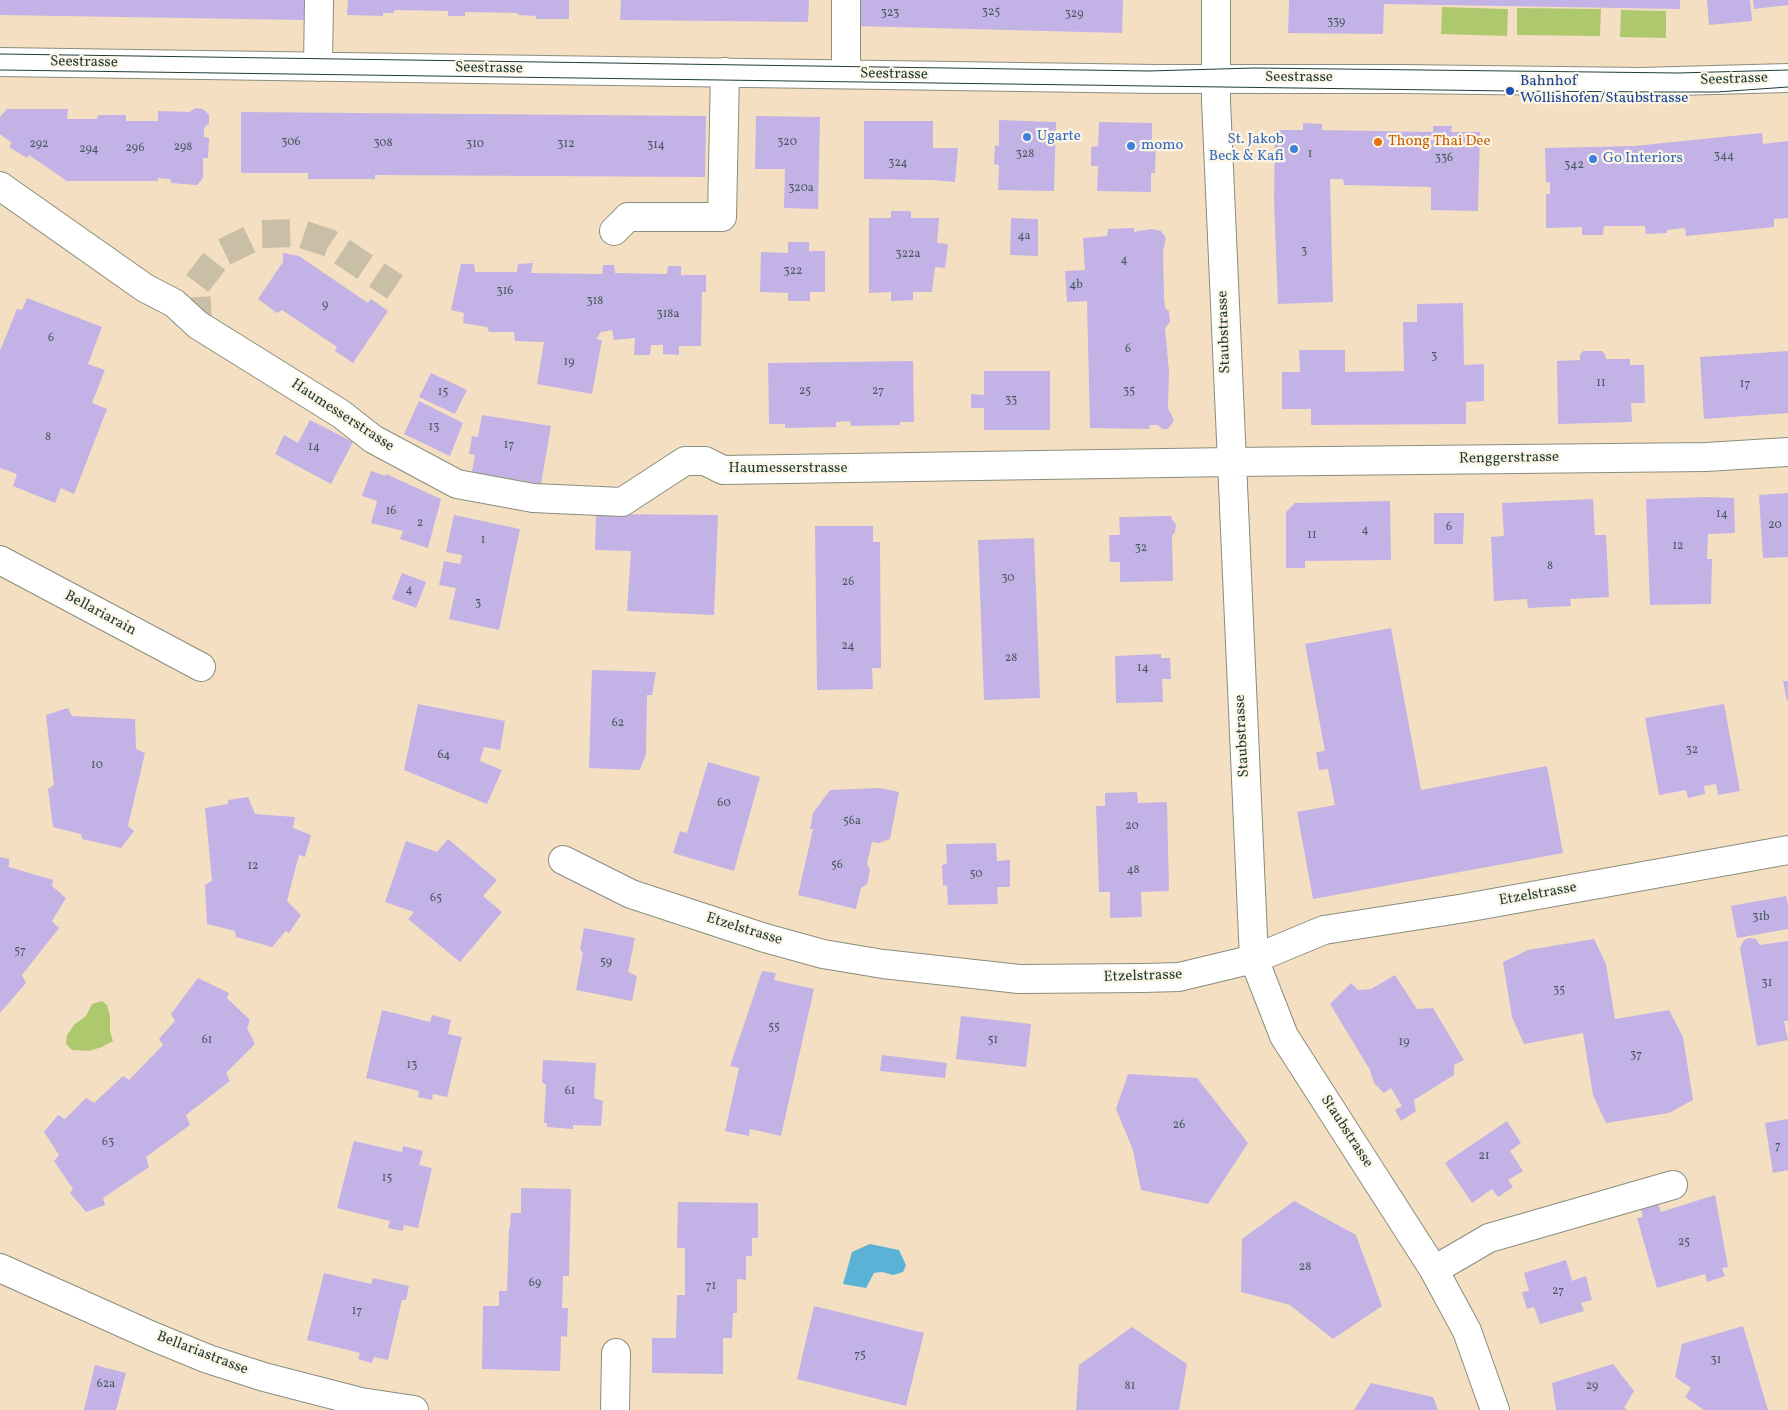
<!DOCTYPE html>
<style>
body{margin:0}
canvas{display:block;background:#f4dfc3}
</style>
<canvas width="1788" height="1410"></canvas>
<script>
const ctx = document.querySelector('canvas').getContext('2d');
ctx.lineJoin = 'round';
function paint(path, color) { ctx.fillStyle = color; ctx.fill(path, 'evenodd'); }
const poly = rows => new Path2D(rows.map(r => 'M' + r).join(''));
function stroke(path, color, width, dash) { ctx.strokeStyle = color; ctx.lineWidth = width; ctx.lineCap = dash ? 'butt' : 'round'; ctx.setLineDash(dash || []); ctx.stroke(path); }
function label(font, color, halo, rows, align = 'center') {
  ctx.font = font + ' Vollkorn,serif'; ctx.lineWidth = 4.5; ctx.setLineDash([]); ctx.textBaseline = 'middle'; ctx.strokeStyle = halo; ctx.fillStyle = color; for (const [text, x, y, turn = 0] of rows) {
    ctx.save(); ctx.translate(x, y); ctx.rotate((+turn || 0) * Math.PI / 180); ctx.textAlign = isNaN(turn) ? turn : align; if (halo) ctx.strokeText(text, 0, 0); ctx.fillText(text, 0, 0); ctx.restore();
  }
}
paint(poly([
 [1442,7,1508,9,1507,36,1441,34],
 [1517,8,1601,9,1600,36,1517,35],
 [1621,10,1666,11,1666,38,1620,37],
 [102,1001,107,1005,110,1016,110,1031,113,1041,102,1047,89,1051,72,1050,66,1044,67,1035,74,1025,86,1016,92,1004]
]), '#aec86e');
paint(poly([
 [870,1244,899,1250,906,1265,903,1272,893,1275,882,1272,874,1273,866,1288,843,1284,852,1252]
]), '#5ab2d7');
paint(poly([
 [0,0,305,0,305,20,0,15],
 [348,0,569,0,569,19,536,19,536,16,518,15,518,13,465,12,465,16,448,16,448,11,394,10,394,13,383,13,383,16,347,15],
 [621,0,809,0,808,22,620,20],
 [856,0,1123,0,1122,33,855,26],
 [1289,0,1680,0,1680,9,1384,4,1383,34,1288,33],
 [1707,0,1750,0,1752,21,1709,25],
 [1753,0,1788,0,1788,5,1754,9],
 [195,108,203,109,209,115,209,123,204,128,204,137,209,138,208,158,203,158,203,178,197,185,171,183,170,179,158,178,158,181,67,181,29,155,27,158,9,147,12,143,0,134,0,117,7,109,68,109,67,119,97,119,98,115,126,115,126,121,158,121,158,111,190,112],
 [241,112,706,116,705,177,375,175,375,179,308,179,308,173,241,173],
 [756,116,820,117,818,209,784,208,785,169,755,169],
 [999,120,1056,122,1054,191,998,190,999,165,994,164,995,145,999,146],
 [864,121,933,121,933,148,958,148,955,182,932,180,864,179],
 [1099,122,1152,123,1152,142,1156,142,1155,173,1151,173,1151,192,1097,191,1098,166,1091,166,1091,147,1098,146],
 [1303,123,1322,124,1322,130,1433,132,1433,126,1452,126,1451,132,1480,132,1478,211,1431,210,1431,187,1344,185,1343,179,1330,179,1333,302,1278,304,1274,201,1275,130,1303,130],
 [1762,133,1763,144,1788,141,1788,218,1774,219,1774,227,1686,236,1685,228,1667,230,1667,233,1646,234,1645,226,1604,226,1603,235,1582,235,1582,227,1546,228,1546,194,1550,194,1550,182,1546,183,1545,148,1634,146],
 [891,211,911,211,911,218,939,218,937,243,948,244,945,268,935,267,932,292,913,292,913,300,891,301,891,292,869,293,869,218,891,218],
 [1011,218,1038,219,1038,256,1010,255],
 [1134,228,1134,232,1151,229,1161,231,1166,238,1163,251,1164,298,1165,308,1169,311,1170,322,1165,328,1169,371,1168,408,1174,420,1168,429,1163,429,1157,425,1149,425,1150,429,1090,428,1087,301,1067,302,1065,271,1085,270,1083,238,1107,236,1108,229],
 [788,242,809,242,809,251,825,251,825,292,810,292,810,301,788,301,788,293,760,292,761,252,788,253],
 [283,253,299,256,368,303,371,299,388,311,353,363,335,351,337,347,282,310,277,313,258,299,283,262],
 [533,263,531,273,602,274,603,265,614,265,615,273,667,274,668,266,681,266,681,275,706,275,706,292,702,292,701,346,679,346,679,355,663,354,663,345,651,345,650,355,634,355,635,338,614,340,612,330,601,332,596,339,602,340,592,394,537,384,544,342,515,341,514,332,489,332,487,327,463,323,464,313,451,310,461,264,474,264,475,272,517,272,518,264],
 [27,298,102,327,88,364,105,370,92,403,107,409,74,494,61,488,55,503,13,486,17,474,0,468,0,351,17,309,22,310],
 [1463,303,1464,365,1484,364,1484,401,1466,402,1466,424,1311,425,1311,409,1282,409,1282,372,1300,372,1299,350,1345,350,1345,372,1404,371,1403,322,1417,322,1417,304],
 [1583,351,1602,351,1605,354,1606,359,1630,359,1630,365,1644,365,1645,403,1631,403,1632,422,1558,424,1557,361,1580,360,1580,355],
 [1788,351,1788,413,1704,419,1700,357],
 [913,361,914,422,900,422,900,425,851,426,850,421,836,422,836,427,785,428,785,424,769,424,768,363],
 [984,371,1050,371,1050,430,984,430,984,408,971,408,971,394,984,395],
 [431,373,467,390,455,414,419,397],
 [419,401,463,423,450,456,404,434],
 [482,415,551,426,541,484,472,472,475,455,469,454,472,436,478,437],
 [310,420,353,442,331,484,275,454,284,435,298,443],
 [371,471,385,476,386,474,441,499,428,548,400,539,403,531,371,523,377,501,362,496],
 [1788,493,1788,557,1763,558,1759,495],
 [1708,497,1734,498,1735,533,1708,534,1707,559,1712,559,1711,604,1650,605,1646,499],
 [1593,499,1595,535,1606,535,1609,597,1570,599,1571,606,1528,608,1527,599,1494,601,1491,537,1504,536,1502,503],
 [1390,501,1391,560,1305,561,1305,568,1286,568,1286,512,1295,503],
 [1434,513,1464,513,1463,544,1434,544],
 [596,514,718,515,714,615,627,611,631,551,595,550],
 [454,515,520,529,499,630,449,619,456,588,439,585,444,561,460,564,461,561,462,555,446,552],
 [1171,516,1172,520,1176,524,1175,532,1172,536,1173,581,1120,582,1120,562,1110,562,1109,535,1120,535,1119,517],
 [815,526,873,526,873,542,880,542,881,668,872,668,873,689,817,690],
 [1034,538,1040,698,984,700,978,540],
 [402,573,426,582,416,608,392,599],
 [1391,628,1421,790,1547,766,1563,853,1313,899,1297,812,1335,805,1328,769,1319,770,1316,752,1325,751,1305,644],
 [1161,654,1161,658,1170,658,1171,679,1162,679,1163,702,1116,703,1115,656],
 [592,670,656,672,652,695,647,695,646,754,640,770,589,768],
 [1783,681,1788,681,1788,701,1787,701],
 [418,704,505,721,500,750,484,747,480,761,502,770,487,804,404,770],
 [1724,704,1740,791,1718,795,1716,784,1704,786,1705,794,1688,798,1686,790,1659,795,1645,718],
 [68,708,72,716,135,719,136,749,145,753,128,826,134,831,121,848,82,839,81,834,53,827,48,789,54,785,46,715],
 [708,762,760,777,734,871,673,853,680,831,687,833],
 [880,788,899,792,890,839,879,843,872,842,867,863,870,870,867,884,861,888,856,909,798,895,813,829,810,829,813,813,830,790],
 [1137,792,1138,803,1167,802,1169,891,1141,892,1142,917,1110,918,1110,892,1099,892,1096,806,1105,806,1105,793],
 [248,797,255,814,295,817,293,828,311,835,305,857,299,855,287,901,301,915,289,933,286,931,272,947,236,937,235,931,207,924,205,885,212,881,205,808,228,804,228,800],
 [448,839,497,880,483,896,502,912,460,962,408,919,414,912,385,902,406,841,437,852],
 [996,843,997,861,1010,860,1010,887,997,887,998,904,948,905,947,885,943,886,942,865,947,864,946,844],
 [0,857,9,859,9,867,53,880,52,886,66,898,52,921,59,928,22,975,26,983,0,1013],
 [1786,896,1788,905,1788,929,1737,938,1731,906],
 [584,928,635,938,628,972,637,976,632,1001,576,990,583,953,580,949],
 [1749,938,1756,939,1760,945,1788,941,1788,1021,1784,1021,1788,1040,1757,1046,1740,948,1744,940],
 [1594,939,1606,964,1615,1019,1669,1010,1683,1037,1693,1100,1669,1113,1606,1123,1593,1095,1583,1033,1524,1044,1512,1017,1503,962,1528,950],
 [762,971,776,973,774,980,814,989,781,1136,750,1129,749,1136,725,1131,739,1068,730,1066],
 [1395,975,1417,1009,1433,1008,1464,1060,1454,1065,1454,1075,1414,1100,1416,1111,1401,1121,1395,1110,1402,1106,1391,1088,1384,1093,1374,1083,1370,1070,1330,1004,1351,983,1358,990,1371,989],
 [198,978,229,993,227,998,250,1020,247,1028,255,1044,226,1073,230,1081,186,1115,190,1125,146,1157,149,1167,103,1198,105,1205,86,1212,70,1193,73,1189,54,1161,59,1155,44,1132,58,1115,65,1119,86,1098,94,1103,123,1076,129,1080,163,1045,159,1039,175,1021,171,1014],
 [382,1010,430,1022,432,1015,451,1020,448,1034,462,1037,447,1097,433,1094,432,1100,418,1097,419,1091,366,1078],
 [961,1016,1031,1024,1026,1067,956,1059],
 [882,1055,947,1063,945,1078,880,1071],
 [543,1060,596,1063,594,1098,603,1101,601,1126,573,1125,573,1129,547,1127,547,1123,544,1123,546,1085,542,1082],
 [1128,1074,1197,1078,1248,1143,1208,1204,1141,1190,1133,1150,1116,1109],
 [1788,1119,1788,1170,1773,1173,1765,1123],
 [1507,1121,1521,1143,1510,1151,1523,1171,1508,1180,1513,1187,1498,1197,1492,1189,1472,1203,1445,1163],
 [354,1141,402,1152,403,1146,423,1151,419,1165,432,1168,418,1228,404,1225,403,1231,388,1228,390,1221,337,1208],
 [521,1188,571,1189,569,1276,563,1276,562,1308,568,1308,567,1337,561,1336,560,1371,482,1369,483,1306,499,1306,499,1291,507,1291,509,1228,510,1228,511,1213,521,1213],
 [1715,1195,1728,1267,1722,1268,1725,1276,1707,1282,1705,1274,1657,1288,1637,1218,1643,1217,1641,1209,1658,1204,1661,1212],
 [1294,1201,1356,1235,1382,1306,1333,1339,1290,1305,1241,1292,1242,1239],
 [678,1202,758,1203,758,1238,752,1238,752,1256,746,1256,746,1280,737,1279,737,1313,733,1313,732,1338,723,1338,723,1374,652,1373,652,1338,676,1338,677,1295,685,1295,685,1248,677,1248],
 [1566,1260,1572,1281,1586,1276,1592,1300,1581,1303,1584,1311,1540,1324,1534,1307,1527,1309,1522,1292,1529,1291,1524,1273],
 [324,1273,371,1284,373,1278,409,1286,406,1300,402,1300,388,1360,374,1357,372,1363,358,1359,360,1353,307,1340],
 [814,1306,924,1333,906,1406,797,1379],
 [1743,1326,1768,1410,1704,1410,1685,1397,1691,1388,1675,1377,1682,1344],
 [1132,1327,1187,1364,1179,1410,1076,1410,1079,1365],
 [1613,1364,1634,1391,1624,1408,1628,1410,1556,1410,1552,1383],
 [95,1365,126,1373,116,1410,84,1410],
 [1371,1383,1433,1397,1438,1410,1354,1410]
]), '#c3b2e5');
stroke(poly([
 [198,325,196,285,220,254,261,234,299,233,329,243,395,287]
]), '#c9bfa6', 28, [28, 14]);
const minor = poly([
 [1216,0,1216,101,1254,959,1284,1036,1434,1270,1467,1331,1495,1410],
 [0,62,1156,79,1400,79,1640,82,1788,78],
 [318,67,319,0],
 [846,74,846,0],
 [0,186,145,288,174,303,198,325,341,414,373,439,457,484,533,498,622,502,685,461,705,461,723,470,1231,462,1706,457,1788,452],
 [614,231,628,217,722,217,725,72],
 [0,560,201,667],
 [563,860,631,894,765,938,823,954,883,964,1019,979,1143,978,1179,977,1254,959,1324,930,1465,908,1788,850],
 [0,1268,152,1336,208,1359,264,1377,361,1402,414,1410],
 [1434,1270,1489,1238,1673,1185],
 [615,1410,616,1353]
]);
stroke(minor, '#8a8e7c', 30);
stroke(minor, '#fff', 28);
stroke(poly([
 [0,54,1149,71,1254,68,1678,73,1788,70],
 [0,70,1510,91,1664,92,1717,92,1788,87]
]), '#1f3d34', 1);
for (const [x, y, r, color] of [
 [1510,91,5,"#1a4fb4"],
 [1027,137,5,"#3f7fe0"],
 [1378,142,5,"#e8710a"],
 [1131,146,5,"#3f7fe0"],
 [1294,149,5,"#3f7fe0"],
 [1593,159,5,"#3f7fe0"]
]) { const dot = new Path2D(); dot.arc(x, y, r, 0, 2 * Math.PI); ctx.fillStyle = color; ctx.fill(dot); stroke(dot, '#fcf5e5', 2); }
label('12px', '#485a60', null, [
 ["325",991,13],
 ["323",890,14],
 ["329",1074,15],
 ["339",1336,23],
 ["306",291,143],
 ["320",787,143],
 ["308",383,144],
 ["292",39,145],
 ["310",475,145],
 ["312",566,145],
 ["314",656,146],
 ["298",183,148],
 ["296",135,149],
 ["294",89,150],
 ["328",1025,155],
 ["1",1310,155],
 ["344",1724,157],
 ["336",1444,159],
 ["324",898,164],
 ["342",1574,166],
 ["320a",801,189],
 ["4a",1024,237],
 ["3",1304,252],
 ["322a",908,255],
 ["4",1124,261],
 ["322",793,272],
 ["4b",1076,286],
 ["316",505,292],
 ["318",595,302],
 ["9",325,306],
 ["318a",668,315],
 ["6",51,339],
 ["6",1128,350],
 ["3",1434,357],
 ["19",569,363],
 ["11",1601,384],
 ["17",1745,385],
 ["25",805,392],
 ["27",878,392],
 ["35",1129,392],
 ["15",443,393],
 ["33",1011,401],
 ["13",434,428],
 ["8",48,438],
 ["17",509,446],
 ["14",314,448],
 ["16",391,512],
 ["14",1722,515],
 ["2",420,524],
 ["20",1775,526],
 ["6",1449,528],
 ["4",1365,531],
 ["11",1312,536],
 ["1",483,541],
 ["12",1678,547],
 ["32",1141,549],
 ["8",1550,567],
 ["30",1008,579],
 ["26",848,583],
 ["4",409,591],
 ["3",478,604],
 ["24",848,647],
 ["28",1011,659],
 ["14",1143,669],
 ["62",618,724],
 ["32",1692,751],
 ["64",444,756],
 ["10",97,766],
 ["60",724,804],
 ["56a",852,822],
 ["20",1132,827],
 ["56",837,866],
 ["12",253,867],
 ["48",1133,871],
 ["50",976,875],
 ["65",436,899],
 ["31b",1761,918],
 ["57",20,952],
 ["59",606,963],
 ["31",1767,984],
 ["35",1559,991],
 ["55",774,1028],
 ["61",207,1041],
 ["51",993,1041],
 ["19",1404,1043],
 ["37",1636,1056],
 ["13",412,1066],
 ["61",570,1092],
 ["26",1179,1126],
 ["63",108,1143],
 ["7",1778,1147],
 ["21",1484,1157],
 ["15",387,1179],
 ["25",1684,1243],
 ["28",1305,1268],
 ["69",535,1284],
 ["71",711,1287],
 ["27",1558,1292],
 ["17",357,1312],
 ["75",860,1356],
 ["31",1716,1361],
 ["62a",106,1385],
 ["81",1130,1387],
 ["29",1592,1387]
]);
label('15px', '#1f3d34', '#fcf5e5', [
 ["Seestrasse",84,63,1],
 ["Seestrasse",489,69,1],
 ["Seestrasse",894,75,1],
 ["Seestrasse",1299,78],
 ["Seestrasse",1734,80,-2],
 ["Staubstrasse",1225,332,-92],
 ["Haumesserstrasse",342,416,33],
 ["Renggerstrasse",1509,459,-1],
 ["Haumesserstrasse",788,469],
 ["Bellariarain",100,614,28],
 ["Staubstrasse",1243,736,-93],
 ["Etzelstrasse",1538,895,-10],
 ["Etzelstrasse",744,930,17],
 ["Etzelstrasse",1143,977,-2],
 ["Staubstrasse",1346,1132,57],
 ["Bellariastrasse",202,1354,21]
]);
label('15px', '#164399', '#fcf5e5', [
 ["Bahnhof",1520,82],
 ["Wollishofen/Staubstrasse",1520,99]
], 'left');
label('15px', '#366cbe', '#fcf5e5', [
 ["Ugarte",1037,137],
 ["St. Jakob",1284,140,"right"],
 ["Beck & Kafi",1284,157,"right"],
 ["momo",1141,146],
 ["Go Interiors",1603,159]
], 'left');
label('15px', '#c56008', '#fcf5e5', [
 ["Thong Thai Dee",1388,142]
], 'left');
</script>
